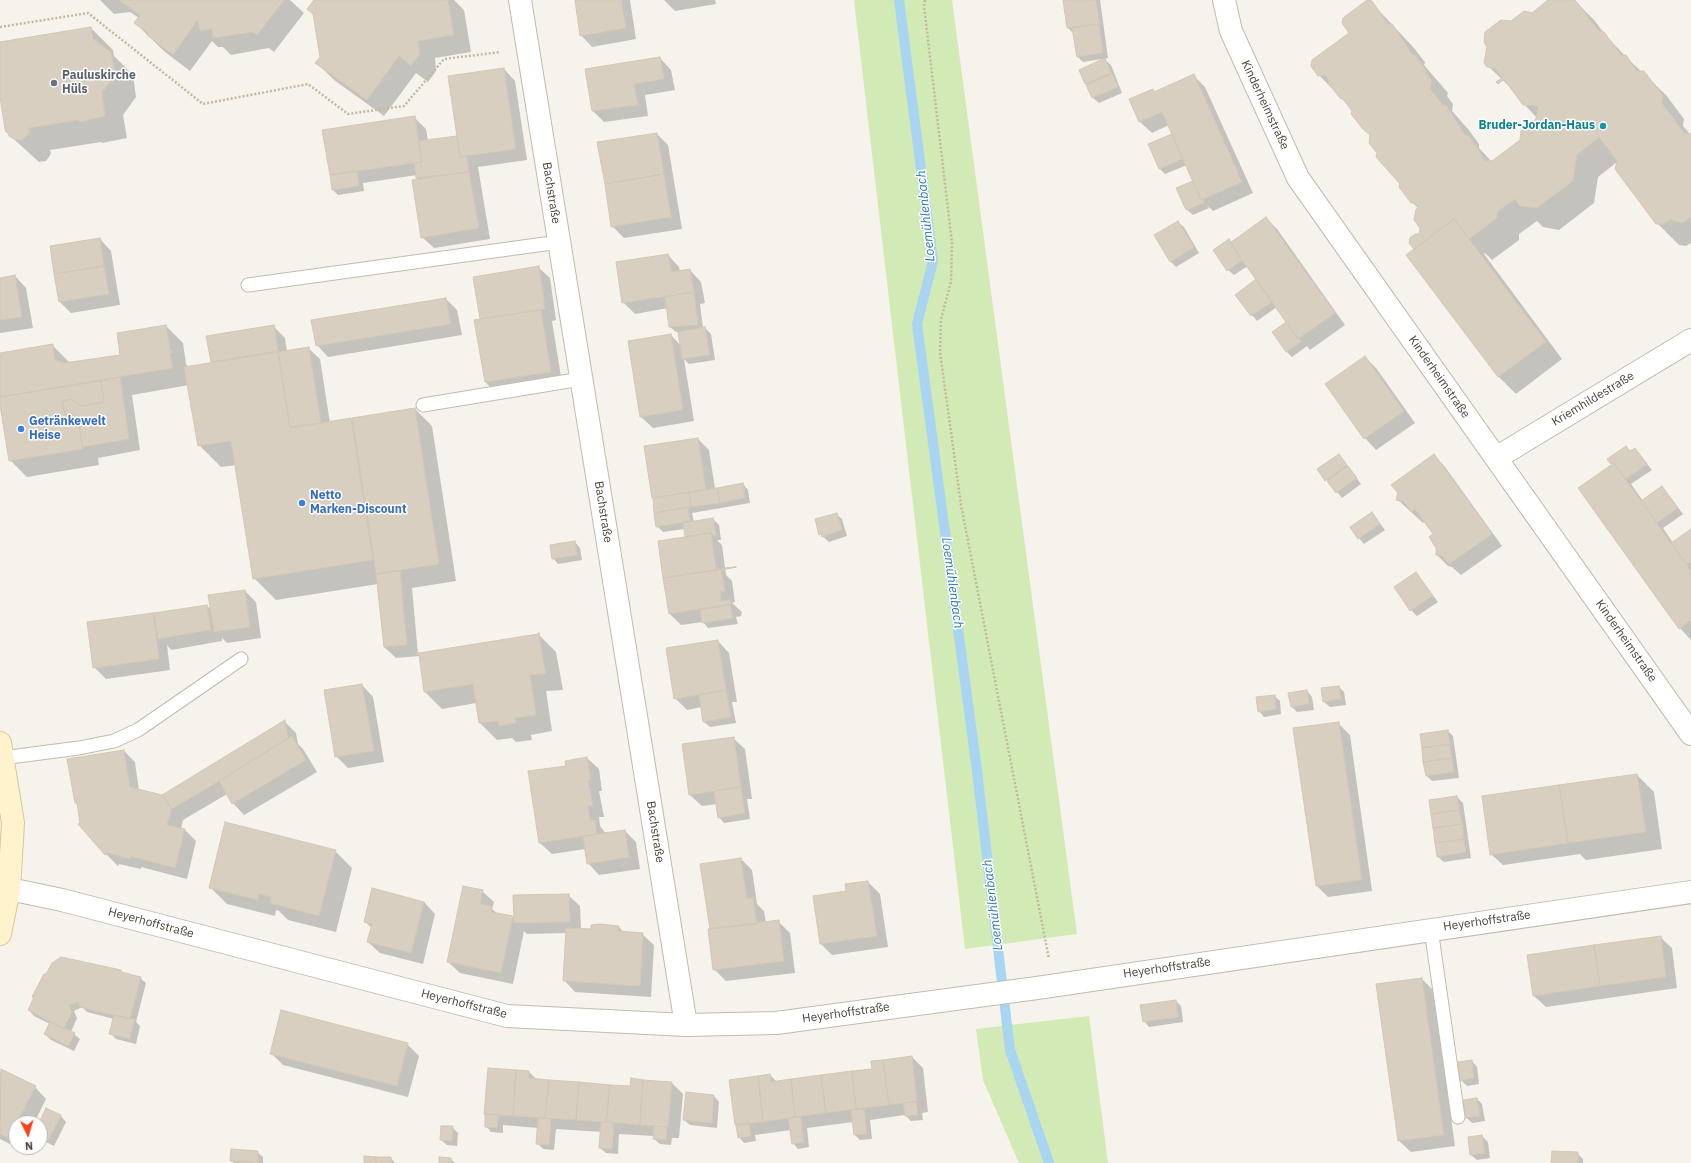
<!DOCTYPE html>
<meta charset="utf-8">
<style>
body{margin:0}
#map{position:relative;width:1691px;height:1163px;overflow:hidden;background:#f6f3ec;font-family:"IBM Plex Sans",sans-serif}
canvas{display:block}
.north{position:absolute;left:8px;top:1115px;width:40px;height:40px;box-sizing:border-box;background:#fff;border:1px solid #b7b4b0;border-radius:50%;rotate:175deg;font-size:11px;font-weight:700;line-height:16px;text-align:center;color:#4b4439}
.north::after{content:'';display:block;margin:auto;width:14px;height:18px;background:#fc3f1d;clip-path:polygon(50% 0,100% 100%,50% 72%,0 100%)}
</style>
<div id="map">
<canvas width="1691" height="1163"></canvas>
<div class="north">N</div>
</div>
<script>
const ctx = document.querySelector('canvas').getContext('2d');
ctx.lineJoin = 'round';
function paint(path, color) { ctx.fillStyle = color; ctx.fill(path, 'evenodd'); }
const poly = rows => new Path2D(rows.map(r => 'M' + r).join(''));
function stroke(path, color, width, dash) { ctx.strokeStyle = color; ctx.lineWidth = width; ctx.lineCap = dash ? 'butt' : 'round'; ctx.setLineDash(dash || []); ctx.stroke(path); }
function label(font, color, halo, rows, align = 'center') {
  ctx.font = font + ' "IBM Plex Sans",sans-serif'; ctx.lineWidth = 3; ctx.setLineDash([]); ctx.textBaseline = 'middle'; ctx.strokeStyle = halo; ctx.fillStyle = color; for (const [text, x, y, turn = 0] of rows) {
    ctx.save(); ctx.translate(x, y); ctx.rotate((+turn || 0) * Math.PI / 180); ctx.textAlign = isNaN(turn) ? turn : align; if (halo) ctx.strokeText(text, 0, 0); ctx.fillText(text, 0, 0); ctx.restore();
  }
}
paint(poly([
 [854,0,952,0,1077,934,965,949],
 [1089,1016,1108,1163,1019,1163,983,1080,976,1029]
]), '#d2eab5');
paint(poly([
 [100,0,290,0,304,13,274,52,269,48,231,55,223,47,218,47,212,41,190,71,165,52,135,23,139,18,130,12,114,14],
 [315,0,454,0,464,10,471,52,435,58,436,71,428,82,416,73,384,116,334,80,317,63,321,57,315,15],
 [576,0,630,0,636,39,592,47,581,35],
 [664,0,715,0,716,4,675,11],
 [1064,0,1100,0,1108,58,1083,62,1077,56,1073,33,1068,28],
 [1550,0,1574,0,1594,20,1607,37,1628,59,1666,95,1684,119,1683,126,1691,135,1691,243,1686,246,1679,245,1657,223,1617,162,1598,177,1594,203,1559,230,1543,227,1537,221,1519,234,1519,240,1492,260,1485,253,1484,254,1562,359,1516,394,1499,377,1407,255,1415,249,1420,235,1421,227,1419,209,1412,202,1401,184,1378,153,1371,136,1353,110,1319,75,1371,2,1413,47,1425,62,1424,65,1448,93,1447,96,1453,104,1452,111,1468,129,1479,144,1479,148,1492,162,1521,141,1537,118,1524,104,1512,89,1488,66,1511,22,1532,14],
 [91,28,113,50,114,56,133,75,136,97,123,115,127,138,102,143,101,142,50,150,51,154,46,161,39,162,6,132,0,91,0,43],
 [660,58,671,70,675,90,645,95,648,116,604,122,593,111,586,69],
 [1105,60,1111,65,1122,93,1099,103,1093,98,1080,70],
 [504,69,515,81,527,160,478,167,490,239,434,248,422,237,414,180,417,179,417,175,363,183,364,191,338,195,333,190,414,117,426,129,428,141,458,137],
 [1194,76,1205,87,1253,193,1213,211,1207,205,1209,208,1193,215,1187,210,1177,188,1196,185,1187,165,1165,174,1160,169,1175,138,1169,125,1152,133,1140,122,1131,100,1153,90,1155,93],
 [657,134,668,145,682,229,624,238,612,226],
 [1266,218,1277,229,1345,325,1310,350,1307,346,1292,357,1286,351,1289,326,1277,307,1257,321,1236,295,1259,284,1248,266,1234,275,1228,270,1231,243],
 [1178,222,1184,227,1199,253,1176,267,1170,261],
 [100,239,111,251,120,305,71,313,60,302],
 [668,255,679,267,680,272,690,270,701,282,705,303,700,304,703,328,705,328,711,334,715,360,689,364,684,359,694,421,653,428,641,417,671,335,681,346,679,332,676,332,670,327,668,308,635,314,623,302],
 [538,267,550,278,556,320,552,321,562,383,497,393,485,382,481,320,474,278],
 [15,276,26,288,33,328,0,333,0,279],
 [446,299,457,310,462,335,328,357,317,345],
 [166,326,183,343,186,364,189,368,213,364,212,362,273,326,285,338,287,351,308,348,320,359,330,423,350,419,353,422,415,409,432,426,456,581,412,588,418,654,539,635,556,652,563,690,546,691,552,731,531,735,532,740,516,742,512,738,497,740,480,723,476,703,442,709,425,692,420,656,396,658,384,647,378,584,276,600,254,578,236,465,221,467,199,445,189,385,132,395,140,450,98,458,99,465,27,477,10,460,0,399,0,354,52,345,70,363,121,355],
 [1365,357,1376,368,1415,423,1376,450,1365,438,1326,384],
 [698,439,709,450,715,489,743,484,748,490,750,503,692,513,694,522,713,519,719,525,721,540,717,540,722,545,726,575,732,581,735,602,732,603,742,612,741,616,736,617,738,624,708,628,703,622,681,625,670,614,659,542,687,538,684,529,663,532,657,526,653,498],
 [1635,449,1652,470,1631,484,1643,501,1662,487,1683,514,1663,528,1673,543,1691,530,1691,640,1680,628,1613,465,1609,459],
 [1339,455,1361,484,1342,498,1318,469],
 [1434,455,1445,467,1502,546,1461,575,1452,567,1448,566,1437,555,1437,547,1435,534,1425,521,1423,523,1397,499],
 [1372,513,1385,530,1364,544,1359,538],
 [836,514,842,519,847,536,829,542,820,534],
 [575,542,580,548,582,560,558,564,553,558],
 [1416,573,1438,602,1417,616,1411,610],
 [245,591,256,602,261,638,227,643,222,638,222,641,171,650,167,645,170,670,106,679,94,667,152,614,156,618,156,614,207,606,212,610],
 [718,641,729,653,737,702,732,702,736,723,710,727,704,722,702,707,687,710,675,698],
 [362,685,373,697,384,762,348,768,336,756],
 [1339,687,1344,692,1346,705,1330,707,1324,702],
 [1307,691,1312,697,1314,710,1297,712,1292,707],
 [1274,696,1280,701,1281,714,1264,717,1259,711],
 [285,722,296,733,298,744,303,749,317,772,244,815,233,803,227,794,183,820,181,829,185,830,196,841,187,879,141,867,141,869,119,864,118,866,106,854,81,823,78,806,76,803,124,751,135,762,139,791,163,796],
 [1338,723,1350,735,1372,891,1328,897,1317,886,1294,729],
 [1448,731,1453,736,1459,778,1432,781,1427,776,1421,735],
 [733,738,745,749,752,799,747,799,750,819,724,823,719,817,717,804,702,806,690,795],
 [587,758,599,769,602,791,599,791,604,817,599,817,600,826,606,834,625,831,636,842,640,869,599,875,588,863,585,849,552,854,540,843,567,767],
 [1637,775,1654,792,1662,849,1586,860,1580,854,1503,865,1491,854],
 [1457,797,1463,803,1471,858,1444,862,1438,857],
 [335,851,352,868,336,932,288,920,279,911,276,910,275,916,227,904,210,887],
 [741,859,752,870,757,904,764,911,766,923,779,922,790,933,795,973,726,981,714,969,711,930],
 [868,882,880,894,888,947,832,955,820,943,847,892],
 [482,891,494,902,492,909,498,914,513,917,515,920,568,895,580,906,581,930,619,927,624,933,642,934,654,945,651,997,575,992,564,980,567,933,527,934,524,931,513,984,460,973,448,962],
 [424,902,435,914,423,964,380,953,368,942,372,928,365,922],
 [1660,937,1672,948,1677,988,1546,1007,1534,996],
 [121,971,123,973,140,978,146,983,136,1022,140,1026,136,1044,116,1039,111,1034,114,1019,87,1012,82,1007,74,1011,77,1018,71,1032,80,1039,74,1051,51,1040,45,1034,50,1024,34,1016,29,1010],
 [1422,979,1433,990,1455,1146,1411,1152,1399,1141],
 [1176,1001,1181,1006,1183,1022,1149,1027,1144,1021],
 [407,1044,419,1056,408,1097,283,1065,271,1053],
 [912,1057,923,1068,928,1112,922,1113,923,1120,911,1121,905,1115,870,1120,872,1139,860,1140,855,1135,853,1122,807,1128,809,1147,798,1149,793,1143,791,1130,755,1135,756,1141,744,1143,739,1137,736,1125,770,1075,777,1082,873,1069],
 [1472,1061,1477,1067,1479,1084,1467,1086,1461,1080],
 [1,1070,35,1087,46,1099,34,1123,16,1123,16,1147,0,1139,0,1073],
 [529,1072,537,1080,631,1087,672,1083,683,1094,679,1138,672,1138,671,1145,660,1144,654,1139,654,1136,619,1134,618,1154,606,1153,600,1148,602,1132,556,1129,554,1150,543,1149,537,1143,538,1128,503,1125,503,1133,491,1132,486,1126],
 [714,1096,719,1102,717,1128,690,1125,684,1120],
 [1477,1099,1482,1104,1485,1121,1472,1123,1466,1117],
 [47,1109,61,1116,66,1122,54,1146,40,1139,40,1123],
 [452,1127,458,1133,457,1146,447,1145,441,1140],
 [1482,1136,1488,1142,1490,1158,1477,1160,1471,1155,1469,1138],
 [257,1152,263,1157,263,1163,234,1163,231,1161],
 [1577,1153,1583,1159,1583,1163,1552,1163],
 [391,1158,395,1163,365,1163],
 [451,1159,455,1163,440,1163]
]), '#0003');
stroke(poly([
 [899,0,933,261,917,324,976,763,1010,1050,1049,1163]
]), '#a9d4f2', 10);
const building = poly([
 [119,0,284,0,257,35,252,32,213,38,212,29,200,31,198,21,197,21,173,55,147,35,148,33,134,23,140,15,119,0],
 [314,0,448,0,454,35,418,41,420,54,411,66,399,56,367,100,315,63,320,57,313,14,307,9,314,0],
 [575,0,621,0,626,28,580,36,575,0],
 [1063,0,1096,0,1100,24,1067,28,1063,0],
 [1367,0,1372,1,1388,24,1392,24,1412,54,1415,55,1426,70,1426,73,1432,81,1430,89,1443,105,1446,105,1465,135,1469,136,1480,152,1484,160,1492,161,1520,140,1521,131,1536,119,1538,106,1523,105,1504,79,1498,84,1496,82,1502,78,1495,68,1487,67,1484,63,1487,47,1484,42,1485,32,1501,20,1511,21,1524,11,1532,13,1548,0,1575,0,1599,31,1604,32,1621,55,1626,55,1637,71,1644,71,1663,96,1662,103,1684,133,1691,134,1691,217,1683,223,1673,221,1672,219,1664,224,1656,224,1615,169,1617,161,1599,137,1577,155,1573,181,1537,208,1520,206,1515,199,1497,212,1497,218,1469,239,1454,219,1414,249,1409,243,1410,238,1415,234,1419,234,1420,228,1414,220,1416,209,1418,208,1414,203,1411,203,1399,187,1400,184,1376,157,1377,153,1369,143,1370,135,1363,129,1351,114,1352,111,1343,99,1340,98,1328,83,1329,80,1325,75,1318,76,1311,66,1312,60,1349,33,1342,23,1343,18,1367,0],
 [1099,24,1103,53,1077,57,1072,28,1099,24],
 [91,27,93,39,111,52,115,74,102,93,105,116,79,122,79,120,29,128,30,132,24,139,16,140,9,136,8,132,6,132,5,129,0,97,0,42,91,27],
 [660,57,664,79,634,84,638,105,592,111,585,69,660,57],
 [1105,58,1111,73,1085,84,1079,70,1105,58],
 [504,68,516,149,460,157,448,76,504,68],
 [1112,74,1118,87,1092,98,1086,85,1112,74],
 [1194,74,1242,182,1201,200,1162,112,1139,122,1129,99,1153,89,1154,92,1194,74],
 [415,116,422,162,330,175,322,130,415,116],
 [657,133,664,174,605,184,597,142,657,133],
 [1172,134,1183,159,1159,169,1148,144,1172,134],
 [457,136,460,157,467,156,469,172,416,178,414,163,422,162,418,141,457,136],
 [357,171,359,186,332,190,330,175,357,171],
 [469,172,479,228,421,238,412,180,469,172],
 [664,174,671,217,611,227,605,184,664,174],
 [1193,181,1201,200,1203,199,1204,203,1186,210,1176,188,1193,181],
 [1266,217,1335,313,1298,339,1230,243,1266,217],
 [1454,219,1546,342,1498,377,1406,255,1454,219],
 [1178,221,1194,247,1170,262,1154,235,1178,221],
 [100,238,104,266,54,274,50,246,100,238],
 [1229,239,1242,260,1227,271,1213,250,1229,239],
 [668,254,672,272,690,269,694,292,622,303,616,262,668,254],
 [104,266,109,294,59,302,54,274,104,266],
 [539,266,545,309,480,319,473,277,539,266],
 [15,275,22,317,0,320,0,278,15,275],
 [1256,279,1272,302,1251,316,1235,295,1256,279],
 [694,292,698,325,669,327,665,297,694,292],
 [446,298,451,324,316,346,311,320,446,298],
 [541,310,551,372,485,382,474,320,541,310],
 [1286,322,1298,339,1299,338,1302,341,1286,352,1272,332,1286,322],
 [166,325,170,350,172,350,173,353,170,353,173,368,0,397,0,353,53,344,55,360,64,363,120,355,117,333,166,325],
 [274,325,278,351,211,362,206,336,274,325],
 [705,327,710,355,682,359,678,332,705,327],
 [671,334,683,410,640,417,628,341,671,334],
 [309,347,321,423,290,427,278,352,309,347],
 [278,352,290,428,351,418,373,560,253,579,231,441,198,446,184,367,278,352],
 [1365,356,1404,411,1364,439,1325,384,1365,356],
 [120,377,129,439,82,447,78,418,72,414,65,415,62,401,71,399,82,406,104,402,101,381,120,377],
 [101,381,104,402,82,406,71,399,62,401,65,415,72,414,78,418,83,449,9,461,0,405,0,397,101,381],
 [415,408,439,564,376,574,352,418,415,408],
 [698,438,706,490,652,498,644,446,698,438],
 [1626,446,1630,451,1635,448,1647,464,1626,479,1614,463,1611,464,1607,459,1626,446],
 [1339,454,1347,465,1325,481,1317,469,1339,454],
 [1434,454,1491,532,1492,534,1449,564,1442,556,1436,555,1436,548,1429,537,1433,534,1415,509,1411,512,1404,502,1396,500,1398,493,1391,485,1434,454],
 [1614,463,1691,571,1691,620,1679,629,1578,488,1614,463],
 [1348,466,1357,478,1336,493,1327,481,1348,466],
 [743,483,745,498,720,503,717,488,743,483],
 [1662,486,1678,508,1657,523,1641,501,1662,486],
 [717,488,720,503,691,507,689,492,717,488],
 [689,492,691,507,654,513,653,498,689,492],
 [688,507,690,521,656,527,654,513,688,507],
 [1372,512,1380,524,1358,539,1350,527,1372,512],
 [837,513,842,530,822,537,821,534,819,535,815,519,837,513],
 [713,518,716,535,711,535,711,533,685,537,683,523,713,518],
 [1691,529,1691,562,1687,565,1671,543,1691,529],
 [711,533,716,569,736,567,663,578,658,541,711,533],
 [575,541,577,555,552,559,550,545,575,541],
 [736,567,721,570,725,591,720,592,721,601,731,600,731,604,669,614,663,578,736,567],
 [400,571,407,645,384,647,376,574,400,571],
 [1416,572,1433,596,1410,611,1394,587,1416,572],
 [245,590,250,627,214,632,208,595,245,590],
 [207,605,211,630,158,639,154,613,207,605],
 [730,605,733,618,702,623,700,610,730,605],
 [153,613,159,659,93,668,87,622,153,613],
 [539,633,540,634,539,635,545,671,546,672,545,674,530,675,536,715,515,718,516,723,499,726,498,721,479,723,473,684,424,692,419,655,415,654,416,652,419,653,538,634,539,633],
 [718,640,726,690,674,699,666,648,718,640],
 [362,684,374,751,335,757,324,690,362,684],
 [1339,686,1341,699,1323,702,1321,688,1339,686],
 [726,690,731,717,703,722,699,695,726,690],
 [1307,690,1309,704,1291,707,1288,693,1307,690],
 [1275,695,1276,709,1258,712,1256,697,1275,695],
 [285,720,288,738,219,781,172,809,162,795,285,720],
 [1339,722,1362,880,1316,886,1293,728,1339,722],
 [1448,730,1450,744,1422,748,1420,734,1448,730],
 [292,736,306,760,232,804,219,781,292,736],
 [734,737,741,787,689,795,682,744,734,737],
 [1450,744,1452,758,1423,762,1422,748,1450,744],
 [124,750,130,787,162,795,172,809,167,825,185,829,175,868,130,856,130,859,108,853,105,855,78,824,80,823,77,803,75,803,67,759,124,750],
 [587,757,591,780,588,780,593,806,588,806,590,820,595,820,597,834,539,843,528,771,566,766,565,761,587,757],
 [1452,758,1454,772,1426,776,1423,762,1452,758],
 [1637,774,1646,832,1568,843,1559,785,1637,774],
 [1559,785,1568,843,1490,855,1482,796,1559,785],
 [741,787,745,813,718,818,714,791,741,787],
 [1457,796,1459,810,1431,814,1429,800,1457,796],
 [1459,810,1462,824,1433,828,1431,814,1459,810],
 [225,822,336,850,319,916,270,903,271,897,259,894,258,900,209,888,225,822],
 [1462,824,1464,839,1435,843,1433,828,1462,824],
 [625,830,629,857,587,864,583,836,625,830],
 [1464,839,1466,852,1437,857,1435,843,1464,839],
 [741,858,747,899,753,898,757,924,710,929,700,864,741,858],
 [868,881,877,936,820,944,813,896,846,891,845,884,868,881],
 [463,886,483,890,480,904,492,906,491,912,513,916,501,973,447,962,463,886],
 [372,888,424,902,411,953,367,942,372,924,364,922,372,888],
 [569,894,570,922,514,923,513,895,569,894],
 [779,920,784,961,713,970,708,929,779,920],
 [600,924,619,926,618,931,643,933,640,986,563,981,566,928,591,929,591,925,600,924],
 [1661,936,1666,977,1600,986,1594,945,1661,936],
 [1594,945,1600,986,1533,996,1527,955,1594,945],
 [61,957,121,970,121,972,141,977,130,1019,80,1007,78,1002,69,1005,72,1012,64,1029,28,1010,34,997,32,997,44,974,46,974,52,963,61,957],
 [1422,978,1444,1135,1398,1141,1376,984,1422,978],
 [1176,1000,1178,1017,1143,1022,1140,1005,1176,1000],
 [281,1010,408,1043,397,1086,270,1054,281,1010],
 [114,1015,135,1019,130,1039,109,1034,114,1015],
 [50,1022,75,1033,68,1046,44,1034,50,1022],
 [912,1056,917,1101,889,1105,883,1060,912,1056],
 [883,1060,889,1105,856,1109,852,1071,872,1069,871,1061,883,1060],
 [1472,1060,1474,1078,1460,1081,1458,1062,1472,1060],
 [488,1068,516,1070,513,1116,484,1114,488,1068],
 [1,1069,36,1086,9,1138,0,1134,1,1069],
 [516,1070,529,1071,529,1078,549,1080,545,1118,513,1116,516,1070],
 [852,1071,856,1109,826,1113,821,1075,852,1071],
 [770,1074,771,1082,791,1079,795,1117,763,1122,758,1076,770,1074],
 [821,1075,826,1113,795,1117,791,1079,821,1075],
 [758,1076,763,1122,735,1125,729,1080,758,1076],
 [631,1078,643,1080,640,1125,606,1122,610,1085,630,1086,631,1078],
 [549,1080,579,1082,576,1120,545,1118,549,1080],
 [643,1080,672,1082,668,1127,640,1125,643,1080],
 [579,1082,610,1085,606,1122,576,1120,579,1082],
 [686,1092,714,1095,712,1123,683,1120,686,1092],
 [1477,1098,1480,1116,1466,1118,1463,1100,1477,1098],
 [916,1102,918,1115,905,1116,903,1103,916,1102],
 [46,1108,61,1115,48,1141,40,1137,40,1123,39,1123,46,1108],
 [864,1109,867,1134,854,1135,851,1110,864,1109],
 [485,1114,499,1115,497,1128,485,1127,485,1114],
 [801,1117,804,1142,792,1144,788,1118,801,1117],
 [538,1118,551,1119,549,1145,536,1144,538,1118],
 [601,1122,614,1123,612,1149,599,1148,601,1122],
 [749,1123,751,1136,738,1138,736,1125,749,1123],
 [441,1126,453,1126,452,1141,440,1140,441,1126],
 [654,1126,667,1127,666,1140,653,1139,654,1126],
 [1482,1135,1485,1153,1470,1155,1468,1137,1482,1135],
 [231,1149,258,1151,258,1163,230,1161,231,1149],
 [1552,1151,1578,1152,1578,1163,1551,1163,1552,1151],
 [364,1156,376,1157,376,1163,364,1163,364,1156],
 [376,1157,391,1157,391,1163,376,1163,376,1157],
 [439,1157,451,1158,451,1163,439,1163,439,1157]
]);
paint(building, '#d8cfc1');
stroke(building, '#d3c7b4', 1);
const lane = poly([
 [248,285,559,242],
 [423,405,581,379],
 [2,758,79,748,114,741,138,730,241,659],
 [1431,929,1458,1117]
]);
const street = poly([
 [520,0,686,1025],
 [1224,0,1231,31,1298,178,1691,734],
 [1496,458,1691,340],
 [0,887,62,900,507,1016,686,1025,776,1023,1037,988,1691,892]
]);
const secondary = poly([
 [0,743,13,823,9,889,0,934]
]);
stroke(lane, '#c2bbae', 15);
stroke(street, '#c2bbae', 24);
stroke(secondary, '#d6c79b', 24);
stroke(poly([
 [925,0,924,6,952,243,951,282,941,319,940,352,961,505,1049,959],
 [0,27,88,13,203,104,308,84,348,114,404,106,444,59,500,52]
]), '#c4b79f', 2.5, [2, 2]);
stroke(lane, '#fff', 13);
stroke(street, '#fff', 22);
stroke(secondary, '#fff3cd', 22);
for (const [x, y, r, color] of [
 [54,83,4,"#6b7280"],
 [1603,126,4,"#0f9aa8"],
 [21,429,4,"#3f7fe0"],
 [302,503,4,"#3f7fe0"]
]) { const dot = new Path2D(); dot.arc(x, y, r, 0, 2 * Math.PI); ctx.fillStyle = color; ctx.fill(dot); stroke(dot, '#fff', 1.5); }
label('bold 12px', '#5b616d', '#fff', [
 ["Pauluskirche",62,76],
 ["Hüls",62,90]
], 'left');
label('12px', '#4b4439', '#fff', [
 ["Kinderheimstraße",1265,105,65],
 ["Bachstraße",551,193,81],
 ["Kinderheimstraße",1439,377,55],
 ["Kriemhildestraße",1593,399,-31],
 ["Bachstraße",603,512,81],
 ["Kinderheimstraße",1626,641,55],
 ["Bachstraße",655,832,81],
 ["Heyerhoffstraße",1487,921,-8],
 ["Heyerhoffstraße",151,923,15],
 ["Heyerhoffstraße",1167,968,-8],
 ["Heyerhoffstraße",464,1004,14],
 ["Heyerhoffstraße",846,1013,-8]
]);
label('bold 12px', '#0d838f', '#fff', [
 ["Bruder-Jordan-Haus",1595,126]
], 'right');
label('bold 12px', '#366cbe', '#fff', [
 ["Getränkewelt",29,422],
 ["Heise",29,436],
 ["Netto",310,496],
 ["Marken-Discount",310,510]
], 'left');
label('italic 13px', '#2e7ab2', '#fff', [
 ["Loemühlenbach",926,216,-96],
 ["Loemühlenbach",952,583,82],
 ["Loemühlenbach",993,905,-97]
]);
</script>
